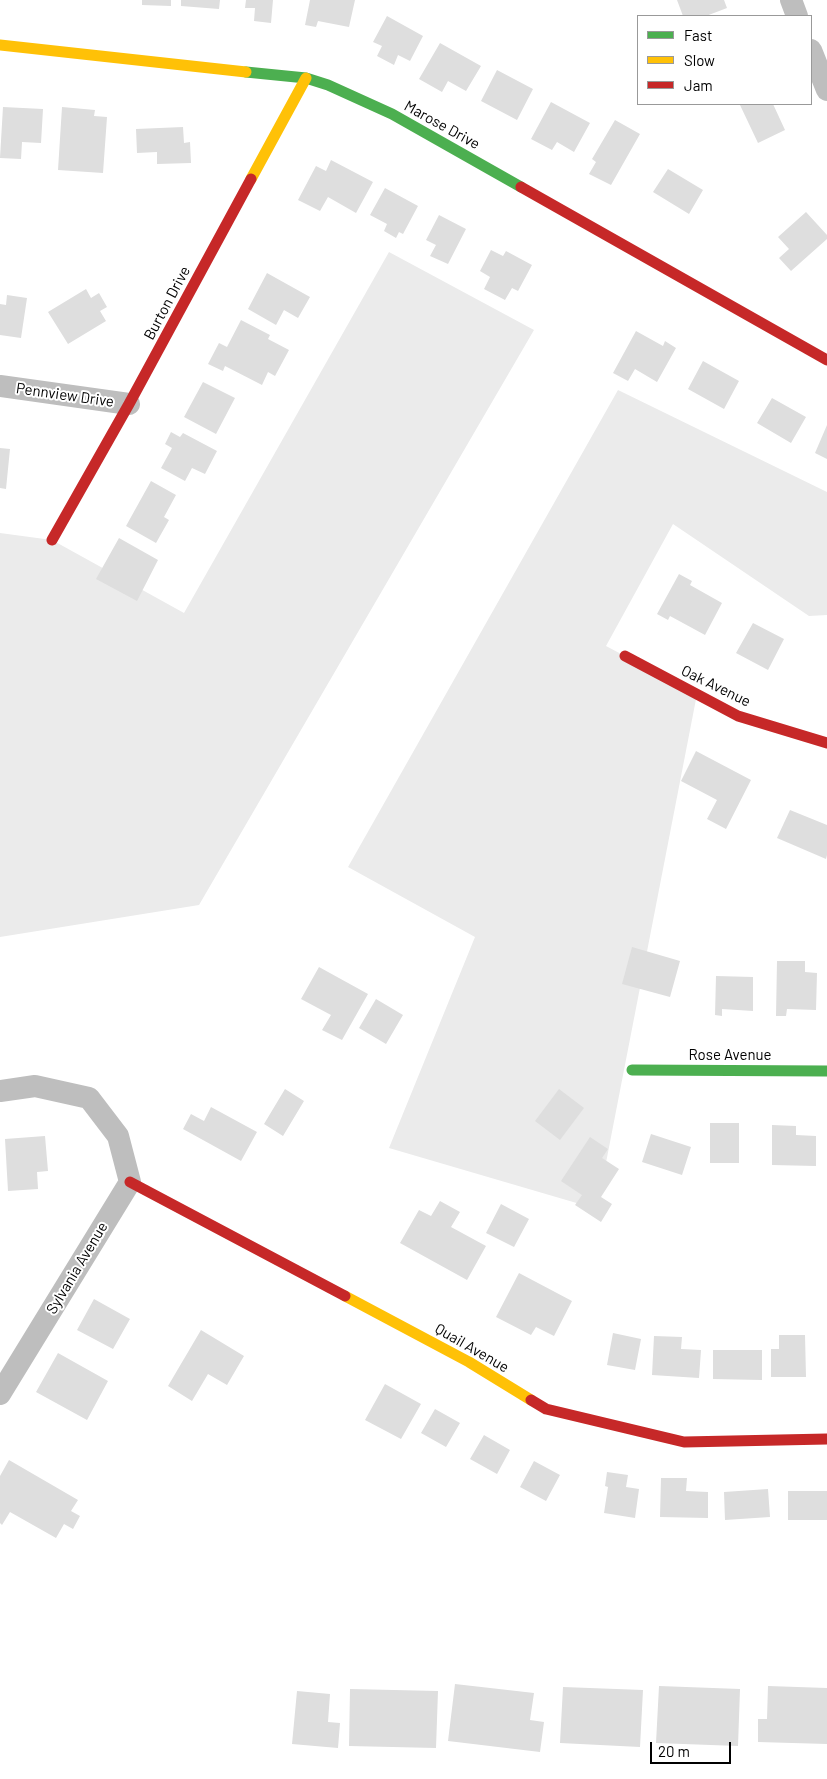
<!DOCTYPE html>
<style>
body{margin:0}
#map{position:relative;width:827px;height:1779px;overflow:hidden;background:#fff;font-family:Barlow,sans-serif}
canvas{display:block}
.legend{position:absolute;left:637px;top:15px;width:175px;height:90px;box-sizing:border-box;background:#fff;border:1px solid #999;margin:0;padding:6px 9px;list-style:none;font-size:15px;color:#000}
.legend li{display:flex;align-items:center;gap:10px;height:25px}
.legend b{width:25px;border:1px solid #999}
.scale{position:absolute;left:650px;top:1742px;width:81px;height:22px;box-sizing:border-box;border:2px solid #000;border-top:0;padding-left:6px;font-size:15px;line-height:18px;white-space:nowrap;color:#000;-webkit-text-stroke:4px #fff;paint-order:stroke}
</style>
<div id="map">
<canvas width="827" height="1779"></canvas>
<ul class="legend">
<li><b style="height:6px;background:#4caf50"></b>Fast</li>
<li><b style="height:6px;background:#ffc107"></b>Slow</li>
<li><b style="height:6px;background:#c62828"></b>Jam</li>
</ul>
<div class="scale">20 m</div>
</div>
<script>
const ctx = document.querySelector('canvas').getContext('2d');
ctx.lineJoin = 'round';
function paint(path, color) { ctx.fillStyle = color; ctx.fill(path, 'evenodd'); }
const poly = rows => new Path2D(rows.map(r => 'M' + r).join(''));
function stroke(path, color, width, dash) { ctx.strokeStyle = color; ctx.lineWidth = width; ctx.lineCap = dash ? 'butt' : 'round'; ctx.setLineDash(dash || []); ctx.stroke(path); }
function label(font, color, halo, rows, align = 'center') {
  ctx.font = font + ' Barlow,sans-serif'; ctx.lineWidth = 4; ctx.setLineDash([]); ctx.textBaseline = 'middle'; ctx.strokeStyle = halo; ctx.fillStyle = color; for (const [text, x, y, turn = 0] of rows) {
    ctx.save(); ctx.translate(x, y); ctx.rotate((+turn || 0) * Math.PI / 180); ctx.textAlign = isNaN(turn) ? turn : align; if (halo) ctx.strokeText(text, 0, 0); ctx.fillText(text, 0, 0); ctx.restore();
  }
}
paint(poly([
 [389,252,534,330,199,905,0,937,0,533,52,540,184,613],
 [618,390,827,492,827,615,809,616,673,524,606,646,697,694,597,1209,389,1148,475,937,348,867]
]), '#ebebeb');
paint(poly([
 [142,0,171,0,171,6,142,5],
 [181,0,220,0,219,9,181,6],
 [246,0,273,0,271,23,254,21,255,8,245,8],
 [310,0,355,0,349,27,318,21,316,27,305,25],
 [677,0,724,0,727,8,706,16,683,16],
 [387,16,423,36,410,61,398,55,394,65,377,56,382,46,373,42],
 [440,43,481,66,466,91,448,81,442,92,419,79],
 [497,70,533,89,517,120,481,101],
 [551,102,590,123,574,152,557,142,552,150,531,139],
 [742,104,773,104,785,130,758,143,740,105],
 [3,107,43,109,41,143,22,142,21,159,0,158],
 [62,107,95,110,94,116,107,117,103,173,58,170],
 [615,120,640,134,611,185,589,174,596,162,592,159],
 [183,127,184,143,190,142,191,163,157,164,157,152,137,153,136,129],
 [331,160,373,182,356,213,328,197,320,211,298,200,316,166,326,171],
 [668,169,703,190,689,214,653,192],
 [385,188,418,206,403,234,399,232,396,238,384,231,387,224,370,215],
 [806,212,827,235,827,239,791,271,779,258,789,249,778,237],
 [439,215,466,229,448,264,430,256,436,245,426,240],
 [491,250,503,256,506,251,532,265,518,291,512,288,505,300,484,289,490,277,480,271],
 [267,273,310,297,298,318,284,310,276,325,248,309],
 [86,289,91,298,99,293,107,307,100,311,106,321,68,344,48,312],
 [7,295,27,298,21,338,0,335,0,304,6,305],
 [241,320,270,335,268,339,289,350,275,376,268,372,262,385,225,366,223,371,208,364,219,343,227,347],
 [636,331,663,346,665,341,676,348,657,382,635,369,628,381,613,373],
 [703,361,739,381,724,409,688,389],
 [203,382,235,398,216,434,184,417],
 [772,398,806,417,791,443,757,423],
 [827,425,827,459,815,453],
 [171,432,180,437,183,433,217,451,205,474,192,468,185,481,161,468,172,448,165,444],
 [0,448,10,449,6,489,0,488],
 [151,481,176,495,164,517,169,520,156,543,126,526],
 [119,538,158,560,137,601,96,579],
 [679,574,692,581,690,585,722,603,705,635,670,616,668,620,657,614],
 [753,623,784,639,768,670,736,653],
 [696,751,751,780,726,829,707,819,717,800,681,781],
 [790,810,827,825,827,855,826,859,777,838],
 [632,947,680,961,670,997,622,984],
 [777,961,805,961,805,972,817,973,816,1010,787,1009,786,1016,776,1016],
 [319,967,368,994,342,1040,322,1030,331,1015,301,999],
 [716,976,753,977,753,1011,722,1009,722,1016,715,1015],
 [376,999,403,1015,386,1044,359,1028],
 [285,1089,304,1101,283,1136,264,1124],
 [559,1089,584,1108,560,1140,535,1121],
 [211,1107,257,1132,241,1161,183,1129,191,1114,204,1121],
 [710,1123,739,1123,739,1163,710,1163],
 [772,1125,796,1126,796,1135,816,1136,816,1166,772,1165],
 [651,1134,691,1147,682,1175,642,1162],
 [45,1136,48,1171,37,1172,38,1189,8,1191,5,1139],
 [590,1137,608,1149,602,1158,619,1169,601,1197,612,1204,601,1222,575,1205,582,1195,561,1181],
 [440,1201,460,1212,451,1227,486,1246,467,1280,400,1243,419,1210,431,1216],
 [501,1204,529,1219,514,1247,486,1233],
 [519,1273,572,1301,554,1336,536,1327,531,1335,496,1317],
 [94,1299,130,1319,113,1349,77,1330],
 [201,1330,244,1356,227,1385,208,1374,192,1401,168,1386],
 [613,1333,641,1339,635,1370,607,1365],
 [779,1335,805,1335,806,1377,771,1377,771,1349,779,1349],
 [654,1336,682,1337,681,1349,701,1350,699,1378,652,1375],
 [713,1350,762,1350,762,1380,713,1379],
 [58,1353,108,1381,87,1420,36,1392],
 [385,1384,421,1404,401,1439,365,1420],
 [435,1409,460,1423,446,1447,421,1433],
 [484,1435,510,1450,497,1474,470,1459],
 [9,1460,78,1500,71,1511,80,1516,73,1529,64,1524,56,1538,10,1512,2,1525,0,1523,0,1476],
 [534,1461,560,1475,546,1501,520,1487],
 [607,1472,628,1475,626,1487,639,1489,635,1518,604,1513,608,1487,605,1486],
 [661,1478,687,1478,686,1491,708,1492,708,1518,660,1517],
 [768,1489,770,1517,725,1520,724,1492],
 [788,1491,827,1491,827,1520,788,1520],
 [455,1684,534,1693,530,1720,544,1722,540,1752,448,1741],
 [659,1686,740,1689,738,1746,656,1743],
 [768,1686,827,1688,827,1744,758,1742,758,1719,767,1719],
 [563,1687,643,1690,640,1747,560,1743],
 [350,1689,438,1691,436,1748,349,1746],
 [297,1691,330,1694,328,1722,340,1723,338,1748,292,1744]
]), '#dedede');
stroke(poly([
 [791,0,797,16],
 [811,50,827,90],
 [0,386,129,404],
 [0,1091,35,1086,89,1098,118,1136,130,1182,0,1394]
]), '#bebebe', 22);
stroke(poly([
 [246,72,306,78,328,85,392,114,521,187],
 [632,1070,827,1071]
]), '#4caf50', 11);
stroke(poly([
 [0,45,246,72],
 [251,179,306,78],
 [345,1296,469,1362,531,1400]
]), '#ffc107', 11);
stroke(poly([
 [521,187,827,360],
 [52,540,129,404,251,179],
 [625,656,738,716,827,743],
 [130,1182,345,1296],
 [531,1400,546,1409,684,1442,827,1439]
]), '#c62828', 11);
label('15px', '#000', '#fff', [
 ["Marose Drive",442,125,29],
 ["Burton Drive",167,303,-62],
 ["Pennview Drive",65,395,8],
 ["Oak Avenue",716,686,26],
 ["Rose Avenue",730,1055],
 ["Sylvania Avenue",77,1268,-59],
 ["Quail Avenue",472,1348,30]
]);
</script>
